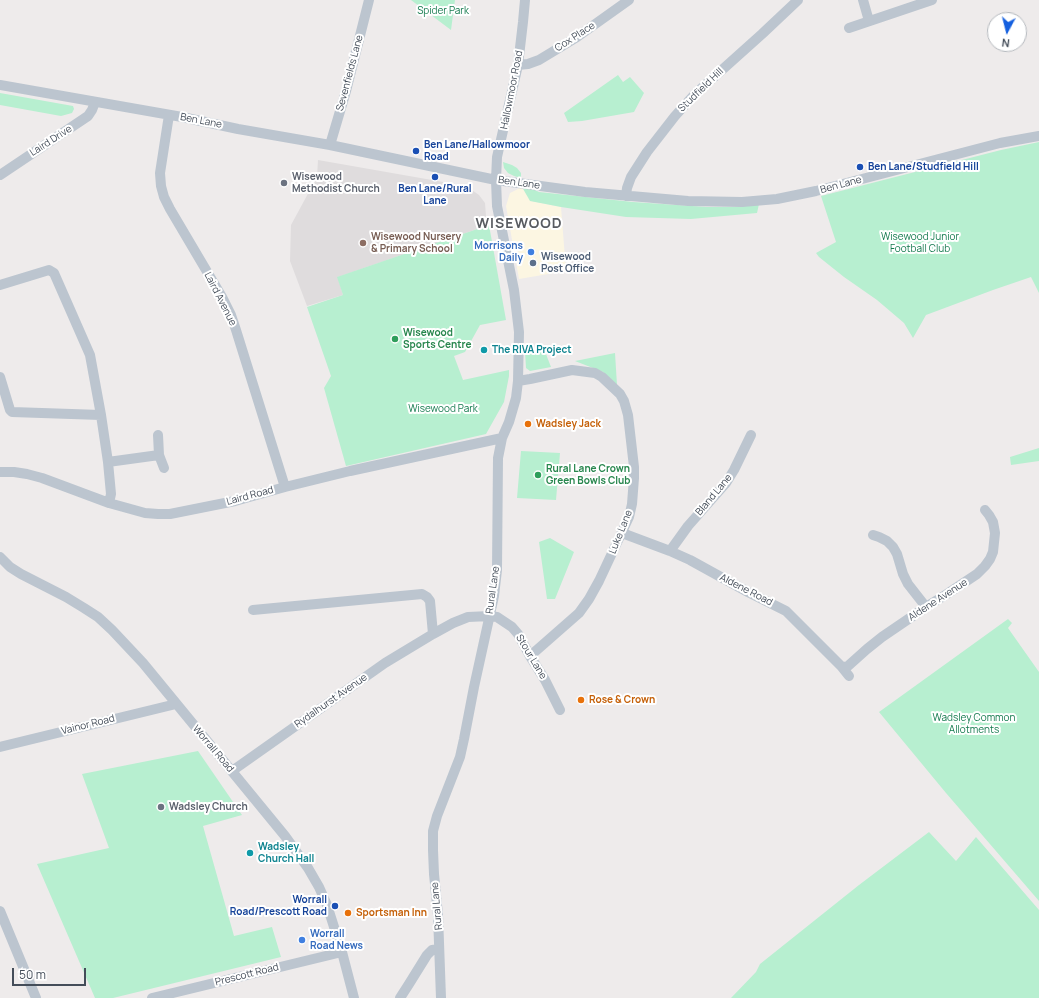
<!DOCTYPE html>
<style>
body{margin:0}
#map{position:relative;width:1039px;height:998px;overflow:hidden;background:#eeebeb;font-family:Manrope,sans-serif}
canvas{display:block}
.north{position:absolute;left:987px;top:12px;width:40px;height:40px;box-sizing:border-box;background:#fff;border:1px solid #b4b8bd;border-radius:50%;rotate:187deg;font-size:11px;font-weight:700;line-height:16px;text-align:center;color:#444d59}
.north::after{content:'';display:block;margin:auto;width:14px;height:18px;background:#1560df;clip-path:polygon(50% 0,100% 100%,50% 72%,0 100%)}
.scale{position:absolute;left:12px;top:968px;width:74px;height:18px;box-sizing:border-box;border:2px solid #444d59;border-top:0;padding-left:5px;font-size:12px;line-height:14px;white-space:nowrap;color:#444d59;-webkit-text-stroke:3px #fff;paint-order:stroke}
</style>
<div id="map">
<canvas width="1039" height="998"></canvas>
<div class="north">N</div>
<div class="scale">50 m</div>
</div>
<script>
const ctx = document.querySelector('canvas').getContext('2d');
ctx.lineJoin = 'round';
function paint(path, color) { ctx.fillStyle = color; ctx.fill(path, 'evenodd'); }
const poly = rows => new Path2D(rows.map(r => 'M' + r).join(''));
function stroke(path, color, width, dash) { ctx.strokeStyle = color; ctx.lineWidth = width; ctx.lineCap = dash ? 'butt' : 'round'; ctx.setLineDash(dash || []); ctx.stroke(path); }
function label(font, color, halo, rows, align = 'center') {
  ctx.font = font + ' Manrope,sans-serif'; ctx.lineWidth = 4; ctx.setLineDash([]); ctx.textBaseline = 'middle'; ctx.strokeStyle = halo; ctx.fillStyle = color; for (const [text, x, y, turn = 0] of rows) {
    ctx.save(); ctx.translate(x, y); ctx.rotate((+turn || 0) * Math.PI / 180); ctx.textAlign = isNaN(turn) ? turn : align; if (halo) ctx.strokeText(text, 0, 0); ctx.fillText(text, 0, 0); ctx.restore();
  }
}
paint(poly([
 [522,187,531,201,561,207,566,271,519,279,506,206,510,193]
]), '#fcf6e2');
paint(poly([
 [318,160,466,186,479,195,485,203,486,216,489,225,338,277,343,295,307,306,290,261,291,225,317,177]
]), '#dfdcdd');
paint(poly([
 [411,0,455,0,451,30],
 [618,75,623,82,630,77,644,93,634,112,582,121,568,122,564,113],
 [0,93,73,106,74,109,72,113,61,116,0,105],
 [1039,142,1039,293,1031,277,993,290,926,315,913,338,904,323,877,300,844,277,819,257,816,253,836,242,821,196,1001,150],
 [503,162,512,165,517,168,521,173,521,178,514,176,508,173,504,168],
 [522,187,531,188,539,192,633,202,707,207,737,207,759,204,757,213,691,219,626,217,561,207,530,201],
 [489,225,506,320,480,325,465,352,454,356,463,380,509,370,509,376,504,402,486,434,346,466,324,388,331,376,307,307,343,295,337,277],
 [544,349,551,367,530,371,526,368,525,351],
 [615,353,617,385,603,372,575,361],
 [1039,448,1039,461,1011,465,1010,457],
 [521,451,560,453,556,500,517,498],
 [550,538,574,552,555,599,547,599,539,542],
 [1008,619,1012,623,1008,628,1039,672,1039,901,946,793,879,712],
 [198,751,242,815,203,826,234,936,272,927,281,957,113,998,95,998,37,864,109,848,82,774],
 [929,832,956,861,976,837,1039,910,1039,998,731,998,756,972,760,964,859,885]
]), '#b7efd0');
stroke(poly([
 [863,0,869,21],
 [849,28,932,0],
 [518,65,528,64,539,60,577,37,629,0],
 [0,85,182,117,238,129,330,145,496,180,585,192,688,201,742,202,777,199,816,191,1000,143,1039,136],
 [169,115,160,173,161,186,164,197,170,209,222,297,231,315,236,330,285,487],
 [330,145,346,91,369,0],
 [0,175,88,116,92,110,95,102],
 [626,196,627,188,631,177,647,152,675,116,694,95,762,34,798,0],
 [0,285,49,270,54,273,90,355,101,415,108,462,111,494,109,503],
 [0,377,10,410,12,412,101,415],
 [518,381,530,379,572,370,595,373,602,377,620,394,624,401,628,415,634,467,634,478,632,504,629,517,599,581,589,599,579,613,530,656],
 [158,435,159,455,164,468],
 [108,462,159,455],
 [0,472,14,472,27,474,42,478,109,503,145,513,158,514,170,514,235,501,285,487,350,471,502,438],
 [622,533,670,551,690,560,748,592,786,611,841,666,849,676],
 [873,535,879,537,887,541,893,547,897,554,903,574,908,584,926,607],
 [670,551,688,526,726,483,734,470,751,435],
 [0,557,10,567,21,574,66,597,84,608,98,617,112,630,143,663,285,836,308,868,319,887,327,905,342,952,354,998],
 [253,610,422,594,427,597,430,601,433,634],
 [841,666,844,667,848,666,867,649,882,637,926,607,947,594,977,574,985,566,990,559,993,552,995,533,993,522,989,515,985,510],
 [0,747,176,704],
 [232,771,385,663,433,634,453,623,468,617,490,616,497,617,512,627,518,634,530,656,545,680,560,710],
 [0,911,36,998],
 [152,998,342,952],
 [400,998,409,984,427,955,432,950,439,949],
 [441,998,438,915,434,874,433,850,433,831,437,816,460,757,464,739,474,687,494,596,497,570,498,458,502,438,509,422,516,398,518,381,519,332,514,290,497,206,496,180,497,157,518,65,523,22,525,0]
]), '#bcc5cf', 10);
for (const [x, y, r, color] of [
 [416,151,4,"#1a4fb4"],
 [860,167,4,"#1a4fb4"],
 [435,177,4,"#1a4fb4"],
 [284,183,4,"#6b7280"],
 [363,243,4,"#8d6e63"],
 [531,252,4,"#3f7fe0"],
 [533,263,4,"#5c6f8a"],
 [395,339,4,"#2e9e5b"],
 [484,350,4,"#0f9aa8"],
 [528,424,4,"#e8710a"],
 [538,475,4,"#2e9e5b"],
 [581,700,4,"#e8710a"],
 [161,807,4,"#6b7280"],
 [250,853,4,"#0f9aa8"],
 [335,906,4,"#1a4fb4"],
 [348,913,4,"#e8710a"],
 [302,940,4,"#3f7fe0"]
]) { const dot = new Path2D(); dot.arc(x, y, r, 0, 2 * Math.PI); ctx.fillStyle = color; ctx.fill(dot); stroke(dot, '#fff', 1.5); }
label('10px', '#147a4e', '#fff', [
 ["Spider Park",443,11],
 ["Wisewood Junior",920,237],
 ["Football Club",920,249],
 ["Wisewood Park",443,409],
 ["Wadsley Common",974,718],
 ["Allotments",974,730]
]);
label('10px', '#444d59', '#fff', [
 ["Cox Place",575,37,-33],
 ["Sevenfields Lane",350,73,-75],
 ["Hallowmoor Road",512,90,-79],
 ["Studfield Hill",701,90,-44],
 ["Ben Lane",201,121,11],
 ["Laird Drive",51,141,-33],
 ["Ben Lane",519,183,8],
 ["Ben Lane",841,185,-15],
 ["Laird Avenue",220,299,63],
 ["Bland Lane",714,495,-50],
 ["Laird Road",250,496,-15],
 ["Luke Lane",621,532,-68],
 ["Rural Lane",493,590,-82],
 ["Aldene Road",746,590,27],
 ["Aldene Avenue",938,600,-33],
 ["Stour Lane",531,657,59],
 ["Rydalhurst Avenue",331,701,-35],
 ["Vainor Road",88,725,-14],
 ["Worrall Road",213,749,50],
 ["Rural Lane",437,906,-95],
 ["Prescott Road",247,975,-14]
]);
label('bold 10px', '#164399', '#fff', [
 ["Ben Lane/Hallowmoor",424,145],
 ["Road",424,157],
 ["Ben Lane/Studfield Hill",868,167],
 ["Ben Lane/Rural",435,189,"center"],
 ["Lane",435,201,"center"],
 ["Worrall",327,900,"right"],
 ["Road/Prescott Road",327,912,"right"]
], 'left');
label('bold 10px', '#5b616d', '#fff', [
 ["Wisewood",292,177],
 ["Methodist Church",292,189],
 ["Wadsley Church",169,807]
], 'left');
label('bold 10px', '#785e54', '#fff', [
 ["Wisewood Nursery",371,237],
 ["& Primary School",371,249]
], 'left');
label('bold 10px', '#366cbe', '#fff', [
 ["Morrisons",523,246],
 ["Daily",523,258],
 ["Worrall",310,934,"left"],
 ["Road News",310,946,"left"]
], 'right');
label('bold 10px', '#4e5e75', '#fff', [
 ["Wisewood",541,257],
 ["Post Office",541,269]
], 'left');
label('bold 10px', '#27864d', '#fff', [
 ["Wisewood",403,333],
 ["Sports Centre",403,345],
 ["Rural Lane Crown",546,469],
 ["Green Bowls Club",546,481]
], 'left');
label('bold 10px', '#0d838f', '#fff', [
 ["The RIVA Project",492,350],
 ["Wadsley",258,847],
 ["Church Hall",258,859]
], 'left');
label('bold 10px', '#c56008', '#fff', [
 ["Wadsley Jack",536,424],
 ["Rose & Crown",589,700],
 ["Sportsman Inn",356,913]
], 'left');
ctx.letterSpacing = '1px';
label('bold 14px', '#585b60', '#fff', [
 ["WISEWOOD",519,224]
]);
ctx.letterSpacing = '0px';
</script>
